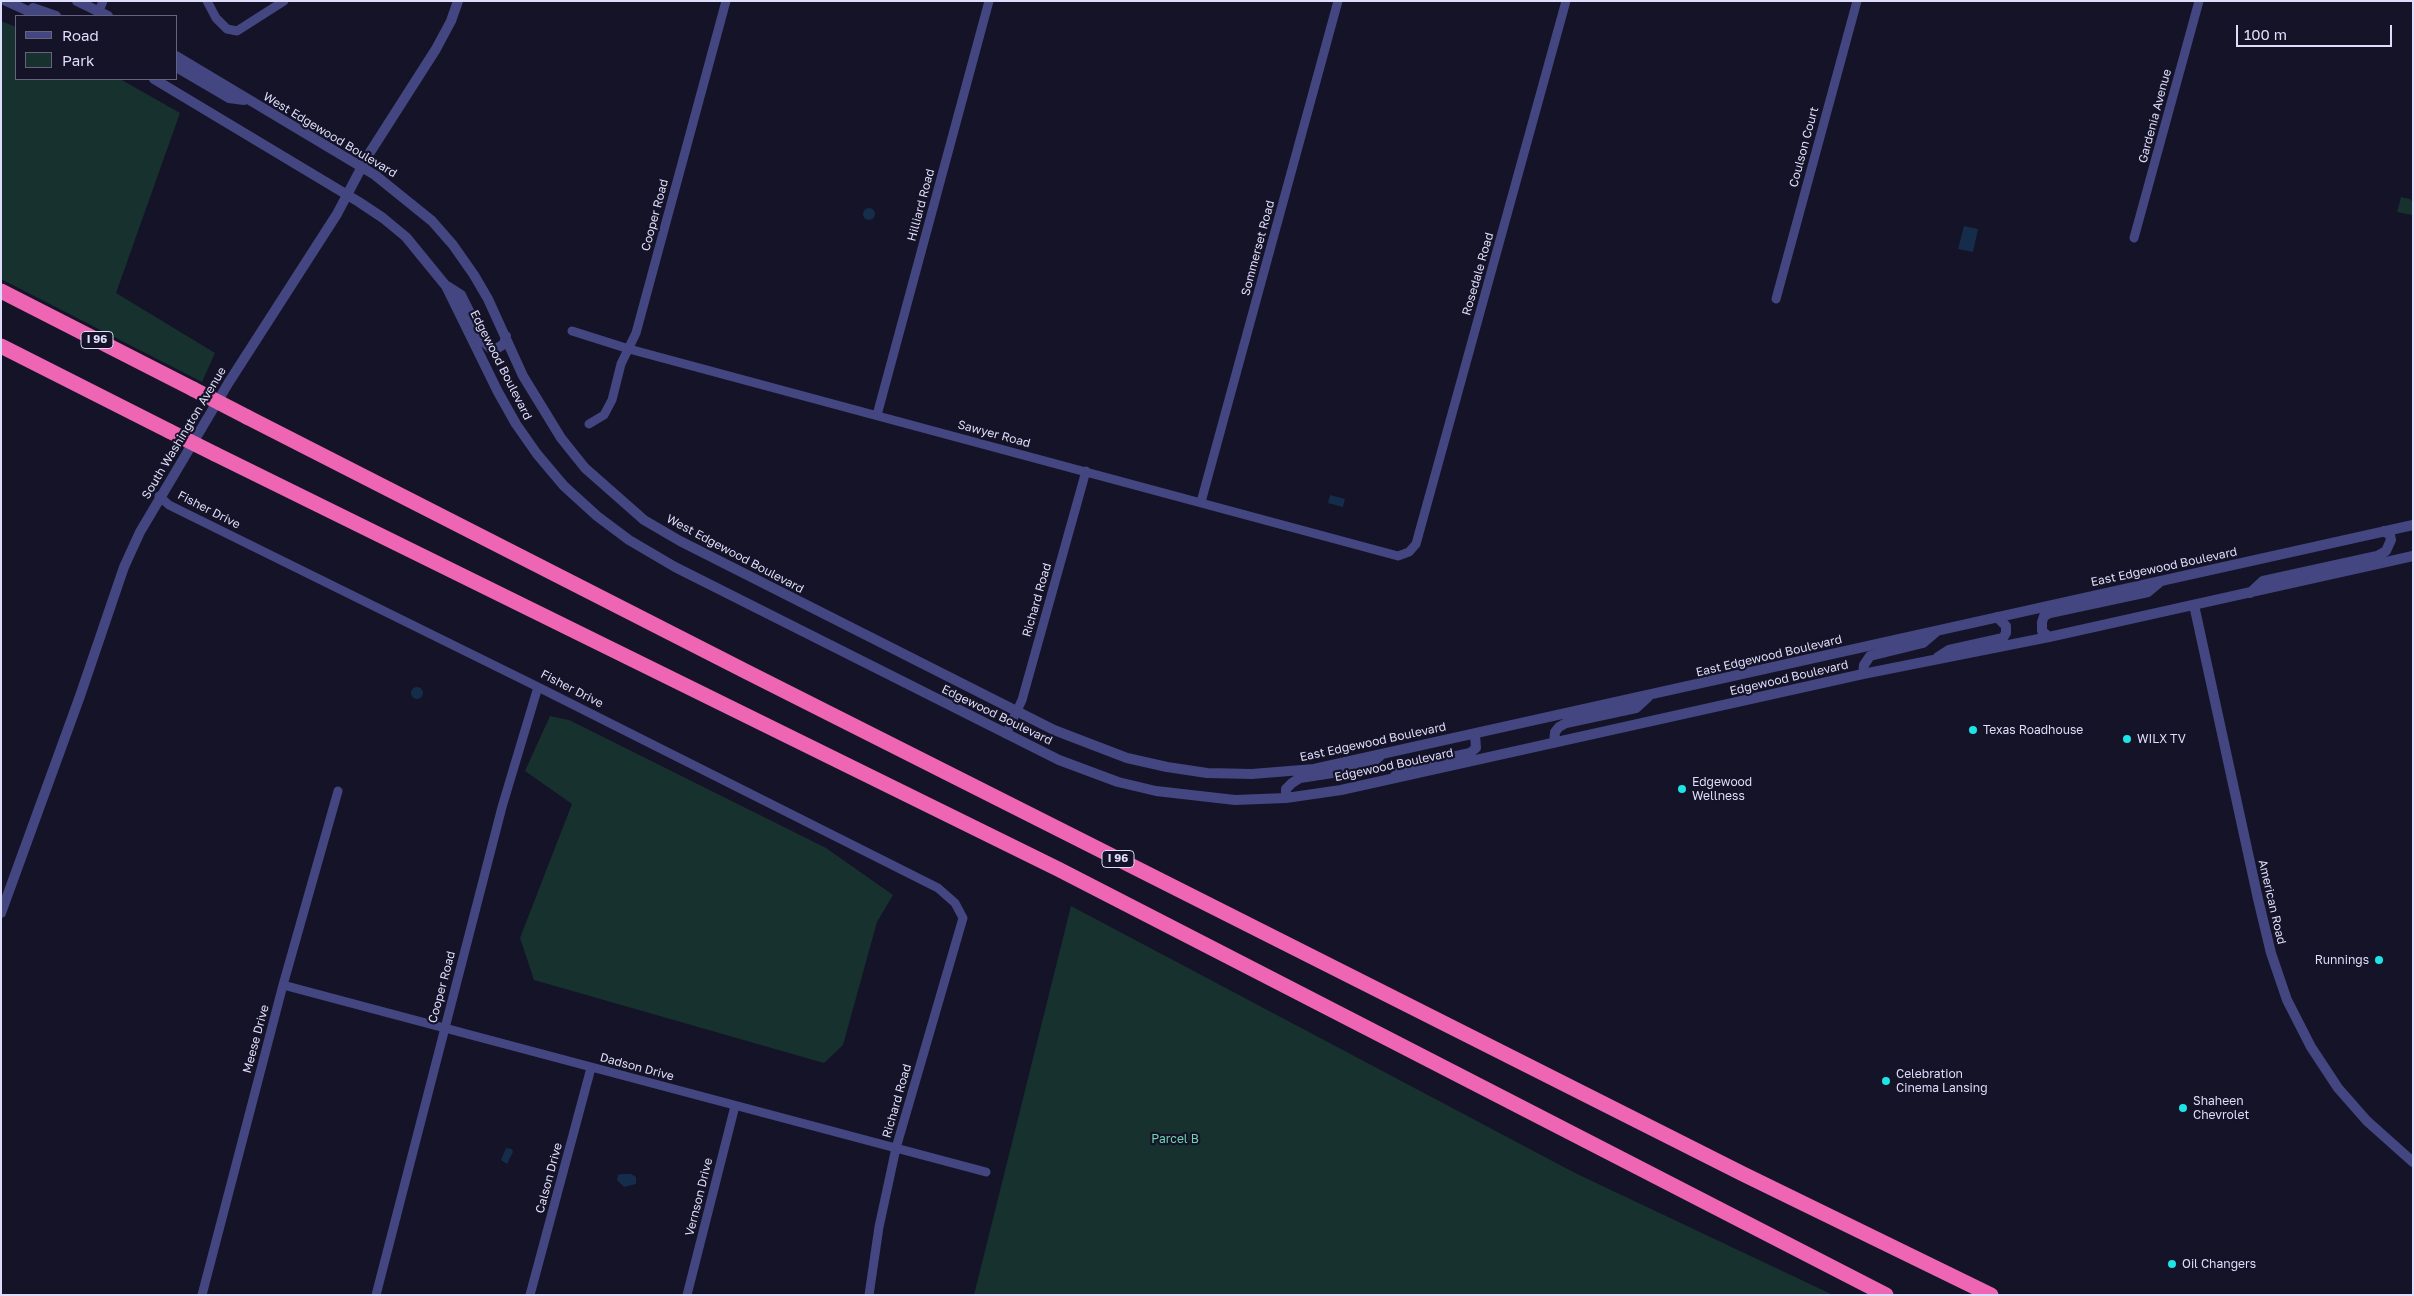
<!DOCTYPE html>
<style>
body{margin:0}
#map{position:relative;width:2414px;height:1296px;overflow:hidden;background:#151327;font-family:"Golos Text",sans-serif}
canvas{display:block}
.frame{position:absolute;inset:0;border:2px solid #deddfb;pointer-events:none}
.legend{position:absolute;left:15px;top:15px;width:162px;height:65px;box-sizing:border-box;background:#151327;border:1px solid #65647c;margin:0;padding:6px 9px;list-style:none;font-size:15px;color:#deddfb}
.legend li{display:flex;align-items:center;gap:10px;height:25px}
.legend b{width:25px;border:1px solid #65647c}
.scale{position:absolute;left:2236px;top:25px;width:156px;height:22px;box-sizing:border-box;border:2px solid #deddfb;border-top:0;padding-left:6px;font-size:15px;line-height:18px;white-space:nowrap;color:#deddfb;-webkit-text-stroke:4px #151327;paint-order:stroke}
</style>
<div id="map">
<canvas width="2414" height="1296"></canvas>
<div class="frame"></div>
<ul class="legend">
<li><b style="height:6px;background:#434681"></b>Road</li>
<li><b style="height:14px;background:#17312e"></b>Park</li>
</ul>
<div class="scale">100 m</div>
</div>
<script>
const ctx = document.querySelector('canvas').getContext('2d');
ctx.lineJoin = 'round';
function paint(path, color) { ctx.fillStyle = color; ctx.fill(path, 'evenodd'); }
const poly = rows => new Path2D(rows.map(r => 'M' + r).join(''));
function stroke(path, color, width, dash) { ctx.strokeStyle = color; ctx.lineWidth = width; ctx.lineCap = dash ? 'butt' : 'round'; ctx.setLineDash(dash || []); ctx.stroke(path); }
function label(font, color, halo, rows, align = 'center') {
  ctx.font = font + ' "Golos Text",sans-serif'; ctx.lineWidth = 4.5; ctx.setLineDash([]); ctx.textBaseline = 'middle'; ctx.strokeStyle = halo; ctx.fillStyle = color; for (const [text, x, y, turn = 0] of rows) {
    ctx.save(); ctx.translate(x, y); ctx.rotate((+turn || 0) * Math.PI / 180); ctx.textAlign = isNaN(turn) ? turn : align; if (halo) ctx.strokeText(text, 0, 0); ctx.fillText(text, 0, 0); ctx.restore();
  }
}
paint(poly([
 [1,21,16,27,16,79,120,79,180,113,116,293,215,353,202,382,1,279],
 [2401,197,2410,199,2413,203,2412,215,2397,212],
 [550,716,569,720,826,848,893,895,877,922,843,1045,824,1063,534,980,520,938,572,804,525,771],
 [1071,906,1575,1173,1833,1295,974,1295]
]), '#17312e');
paint(poly([
 '863 214a6 6 0 1 1 12 0a6 6 0 1 1-12 0Z',
 [1964,226,1978,229,1973,252,1958,249],
 [1330,495,1345,499,1343,507,1328,503],
 '411 693a6 6 0 1 1 12 0a6 6 0 1 1-12 0Z',
 [506,1148,512,1149,513,1152,507,1164,501,1160],
 [621,1174,631,1174,636,1177,636,1184,624,1187,617,1180,618,1175]
]), '#152d4a');
stroke(poly([
 [207,1,216,18,227,29,237,31,284,1],
 [99,11,103,1],
 [2134,238,2199,1],
 [1776,299,1857,1],
 [572,331,629,349,1398,556,1409,552,1416,544,1566,1],
 [877,415,989,1],
 [589,424,604,415,612,400,621,364,636,333,726,1],
 [159,496,169,505,538,687,938,888,955,903,963,918,896,1148,879,1227,869,1295],
 [1201,502,1338,1],
 [1006,734,1022,700,1086,471],
 [283,985,986,1172],
 [202,1295,283,985,338,791],
 [376,1295,502,807,538,687],
 [530,1295,591,1068],
 [687,1295,735,1106]
]), '#434681', 9);
stroke(poly([
 [6,1,39,16],
 [77,1,108,16],
 [33,8,56,16],
 [176,56,375,175,432,221,453,245,474,275,488,299,523,376,561,438,585,468,644,520,680,541,1054,730,1127,758,1167,767,1207,773,1252,774,1314,769,2413,525],
 [176,67,229,98,244,100],
 [154,79,359,202,383,218,406,237,446,286,498,392,516,424,537,454,564,486,597,516,629,540,675,567,1059,760,1118,782,1156,791,1235,800,1286,798,1341,790,1863,674,2049,637,2413,556],
 [447,286,461,295,485,343,490,348,496,349,504,344,506,336],
 [2250,593,2263,581,2377,556,2386,551,2391,540,2390,535,2384,531],
 [2194,605,2258,899,2271,953,2287,1000,2311,1047,2338,1088,2367,1121,2413,1162],
 [2049,637,2042,631,2042,622,2044,616,2050,613,2148,592,2160,582],
 [1938,657,1949,650,2003,638,2006,633,2006,626,1997,617],
 [1863,674,1864,665,1870,656,1923,643,1936,632],
 [1554,743,1555,732,1559,727,1566,723,1636,708,1648,697],
 [1393,778,1402,768,1470,753,1476,748,1475,734],
 [1286,798,1286,789,1292,783,1300,778,1365,768,1380,756],
 [1,913,80,696,124,567,140,532,229,382,337,214,367,157,436,49,451,21,458,1]
]), '#434681', 10);
stroke(poly([
 [1,291,193,389],
 [1,346,169,431],
 [247,417,747,672,1743,1174,1991,1295],
 [215,454,1058,869,1886,1295]
]), '#ee65b3', 15);
stroke(poly([
 [193,389,247,417],
 [169,431,215,454]
]), '#ee65b3', 15);
for (const [x, y, r, color] of [
 [1973,730,5,"#1ee4e6"],
 [2127,739,5,"#1ee4e6"],
 [1682,789,5,"#1ee4e6"],
 [2379,960,5,"#1ee4e6"],
 [1886,1081,5,"#1ee4e6"],
 [2183,1108,5,"#1ee4e6"],
 [2172,1264,5,"#1ee4e6"]
]) { const dot = new Path2D(); dot.arc(x, y, r, 0, 2 * Math.PI); ctx.fillStyle = color; ctx.fill(dot); stroke(dot, '#151327', 2); }
for (const [x, y, w] of [
 [97,340,32],
 [1118,859,32]
]) { const box = new Path2D(); box.roundRect(x - w / 2, y - 8.5, w, 17, 4); ctx.fillStyle = '#151327'; ctx.fill(box); stroke(box, '#deddfb', 1); }
label('bold 11px', '#deddfb', null, [
 ["I 96",97,340],
 ["I 96",1118,859]
]);
label('12px', '#deddfb', '#151327', [
 ["Gardenia Avenue",2155,116,-75],
 ["West Edgewood Boulevard",330,135,31],
 ["Coulson Court",1804,147,-75],
 ["Hilliard Road",921,205,-75],
 ["Cooper Road",655,215,-75],
 ["Sommerset Road",1258,248,-75],
 ["Rosedale Road",1478,274,-74],
 ["Edgewood Boulevard",501,365,63],
 ["South Washington Avenue",184,433,-59],
 ["Sawyer Road",994,434,15],
 ["Fisher Drive",209,510,27],
 ["West Edgewood Boulevard",735,554,28],
 ["East Edgewood Boulevard",2164,567,-12],
 ["Richard Road",1037,600,-74],
 ["East Edgewood Boulevard",1769,656,-13],
 ["Edgewood Boulevard",1789,678,-13],
 ["Fisher Drive",572,689,27],
 ["Edgewood Boulevard",997,715,26],
 ["East Edgewood Boulevard",1373,742,-12],
 ["Edgewood Boulevard",1394,765,-12],
 ["American Road",2272,902,77],
 ["Cooper Road",442,987,-75],
 ["Meese Drive",256,1039,-75],
 ["Dadson Drive",637,1067,15],
 ["Richard Road",897,1101,-74],
 ["Calson Drive",549,1178,-75],
 ["Vernson Drive",699,1197,-76]
]);
label('12px', '#deddfb', '#151327', [
 ["Texas Roadhouse",1983,730],
 ["WILX TV",2137,739],
 ["Edgewood",1692,782],
 ["Wellness",1692,796],
 ["Runnings",2369,960,"right"],
 ["Celebration",1896,1074],
 ["Cinema Lansing",1896,1088],
 ["Shaheen",2193,1101],
 ["Chevrolet",2193,1115],
 ["Oil Changers",2182,1264]
], 'left');
label('12px', '#70d4b3', '#151327', [
 ["Parcel B",1175,1139]
]);
</script>
